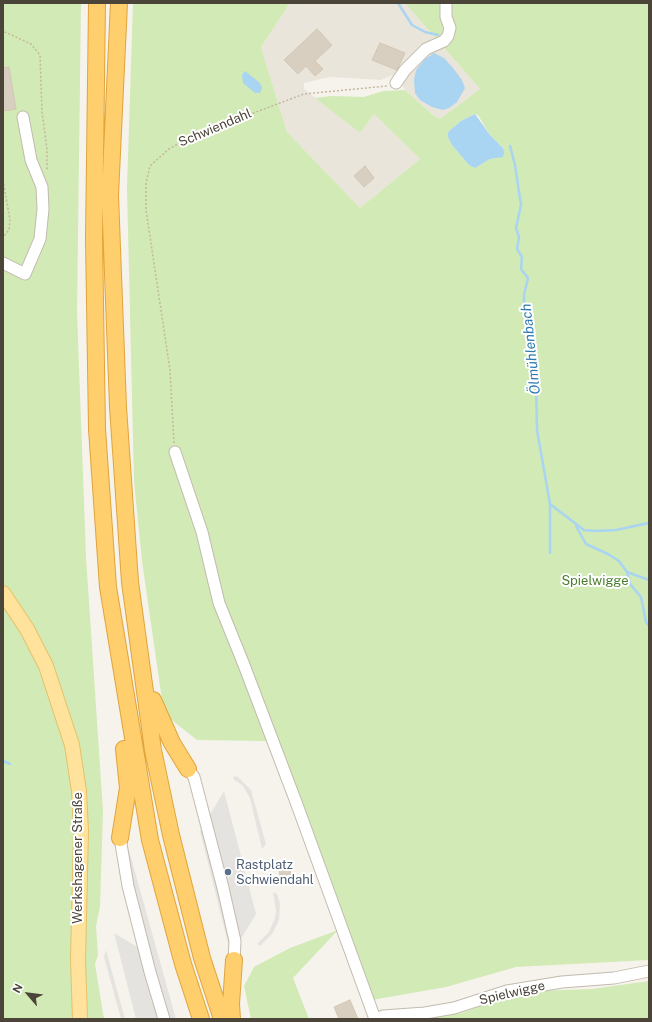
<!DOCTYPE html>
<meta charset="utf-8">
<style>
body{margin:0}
#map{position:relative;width:652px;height:1022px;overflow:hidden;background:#f6f3ec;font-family:"Public Sans",sans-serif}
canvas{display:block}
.frame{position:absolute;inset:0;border:4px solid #4b4439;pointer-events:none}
.north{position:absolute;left:8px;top:974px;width:40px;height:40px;-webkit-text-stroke:3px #fff;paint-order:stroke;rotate:298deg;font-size:11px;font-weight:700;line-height:16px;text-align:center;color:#4b4439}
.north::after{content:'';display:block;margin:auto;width:14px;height:18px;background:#4b4439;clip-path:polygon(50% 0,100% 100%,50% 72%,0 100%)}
</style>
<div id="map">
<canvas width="652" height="1022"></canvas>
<div class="frame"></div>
<div class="north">N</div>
</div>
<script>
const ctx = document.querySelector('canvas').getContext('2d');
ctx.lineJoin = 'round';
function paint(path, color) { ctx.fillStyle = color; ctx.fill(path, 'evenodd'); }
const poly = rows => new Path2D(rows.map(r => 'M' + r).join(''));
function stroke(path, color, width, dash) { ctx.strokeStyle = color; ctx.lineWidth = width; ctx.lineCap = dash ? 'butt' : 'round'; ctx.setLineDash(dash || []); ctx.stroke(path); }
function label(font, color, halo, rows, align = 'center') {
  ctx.font = font + ' "Public Sans",sans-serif'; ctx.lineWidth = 4; ctx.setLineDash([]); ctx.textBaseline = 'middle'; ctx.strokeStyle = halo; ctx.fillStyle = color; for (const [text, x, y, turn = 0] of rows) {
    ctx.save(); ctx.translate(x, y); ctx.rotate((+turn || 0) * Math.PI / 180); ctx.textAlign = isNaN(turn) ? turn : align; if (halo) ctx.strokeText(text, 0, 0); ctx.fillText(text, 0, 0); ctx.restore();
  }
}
paint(poly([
 [290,3,405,3,480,89,440,119,434,116,405,90,396,74,381,80,330,77,304,83,304,89,360,133,374,114,420,159,360,208,287,132,261,47]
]), '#eae5da');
paint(poly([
 [3,3,81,3,77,312,86,557,103,811,100,907,96,926,98,955,95,964,104,1019,3,1019],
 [133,3,290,3,261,47,287,132,360,208,420,159,374,114,360,133,315,98,331,96,364,97,383,91,405,90,434,116,440,119,480,89,405,3,649,3,649,960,516,967,446,987,372,1000,281,747,265,741,197,740,164,714,142,561,134,481,127,188],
 [475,114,478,115,490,135,503,148,498,158,490,159,475,168,469,165,452,145,448,132,461,121],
 [338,930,293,978,309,1019,251,1019,244,986,254,967,290,948],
 [649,981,649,1019,414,1019,462,1013,512,995,537,991,592,989]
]), '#d2eab5');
paint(poly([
 [234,776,238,777,251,790,266,844,262,849,250,798,243,786,233,779],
 [224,791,256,914,231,955,200,831],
 [125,837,127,843,176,1019,169,1019,161,995,132,882],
 [273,892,277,894,280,903,279,920,272,934,260,946,257,944,269,932,275,918,276,911],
 [114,933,139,948,160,1019,136,1019],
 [106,950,125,1019,121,1019,104,957]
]), '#e5e3e0');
paint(poly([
 [434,53,444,58,453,68,462,80,465,88,457,102,449,108,443,110,432,107,420,100,415,93,414,80,416,70,425,59],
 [245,71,260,83,262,88,260,93,255,93,243,83,242,75],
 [475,114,490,135,503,148,504,153,503,157,490,159,475,168,469,165,452,145,448,137,448,132,461,121]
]), '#a9d4f2');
stroke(poly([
 [398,3,412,25,425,32,438,35],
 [510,146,515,165,521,205,516,228,519,237,517,249,522,257,521,269,528,278,524,295,524,309,536,383,537,430,550,504,584,530,596,531,616,530,649,523],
 [550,504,550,553],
 [576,526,586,544,608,554,619,561,627,572,630,584,641,597,646,622,649,626],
 [627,572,649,580],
 [3,761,10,764]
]), '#a9d4f2', 2.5);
const building = poly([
 [317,29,332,45,315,61,323,69,315,76,306,66,298,74,284,60,317,29],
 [380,43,405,53,397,70,372,60,380,43],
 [9,67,16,109,3,111,3,68,9,67],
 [365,166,374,178,364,187,354,176,365,166],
 [288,862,291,874,280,876,278,864,288,862],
 [350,1000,358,1019,339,1019,334,1007,350,1000]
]);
paint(building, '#d8cfc1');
stroke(building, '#d3c7b4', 1);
const minor = poly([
 [396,83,405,70,426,49,444,41,448,36,450,28,446,17,446,3],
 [3,263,25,274,40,239,43,209,42,187,31,160,23,117],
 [175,452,202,532,219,603,244,665,296,802,375,1019],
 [188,769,194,777,223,888,235,941,234,960],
 [120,838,128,886,150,972,164,1019],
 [376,1019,383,1016,425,1013,454,1008,507,991,562,982,614,978,649,971]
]);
const major = poly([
 [3,593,27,629,46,666,72,745,79,791,81,831,78,960,80,1019]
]);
const highway = poly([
 [97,3,94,238,97,429,108,587,150,840,183,964,201,1019],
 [119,3,110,195,118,407,130,582,153,750,171,835,202,958,222,1019],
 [153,700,172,743,188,769],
 [120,838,128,788,124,749],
 [232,1019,231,1004,234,960]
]);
stroke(minor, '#c2bbae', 13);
stroke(major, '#e6c16a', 16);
stroke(highway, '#e0a43c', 18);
stroke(poly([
 [3,28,5,32,31,44,40,55,42,112,47,149,47,171],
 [3,135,3,151],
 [3,180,10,220,9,230,3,237],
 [174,443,170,370,146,210,146,183,150,166,169,149,192,136,304,94,387,86]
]), '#c4b79f', 1.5, [2, 2]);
stroke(minor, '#fff', 11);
stroke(major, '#ffe39c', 14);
stroke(highway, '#ffcf6e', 16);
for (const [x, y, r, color] of [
 [228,872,4,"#5c6f8a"]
]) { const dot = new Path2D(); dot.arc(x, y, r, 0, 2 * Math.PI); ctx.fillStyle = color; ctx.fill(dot); stroke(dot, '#fff', 1.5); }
label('13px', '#4b4439', '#fff', [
 ["Schwiendahl",215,128,-23],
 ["Werkshagener Straße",78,858,-90],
 ["Spielwigge",512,993,-13]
]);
label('13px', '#4a7f2a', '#fff', [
 ["Spielwigge",595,581]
]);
label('13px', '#4e5e75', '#fff', [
 ["Rastplatz",236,865],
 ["Schwiendahl",236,880]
], 'left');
label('italic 14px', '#2e7ab2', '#fff', [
 ["Ölmühlenbach",531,349,-96]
]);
</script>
